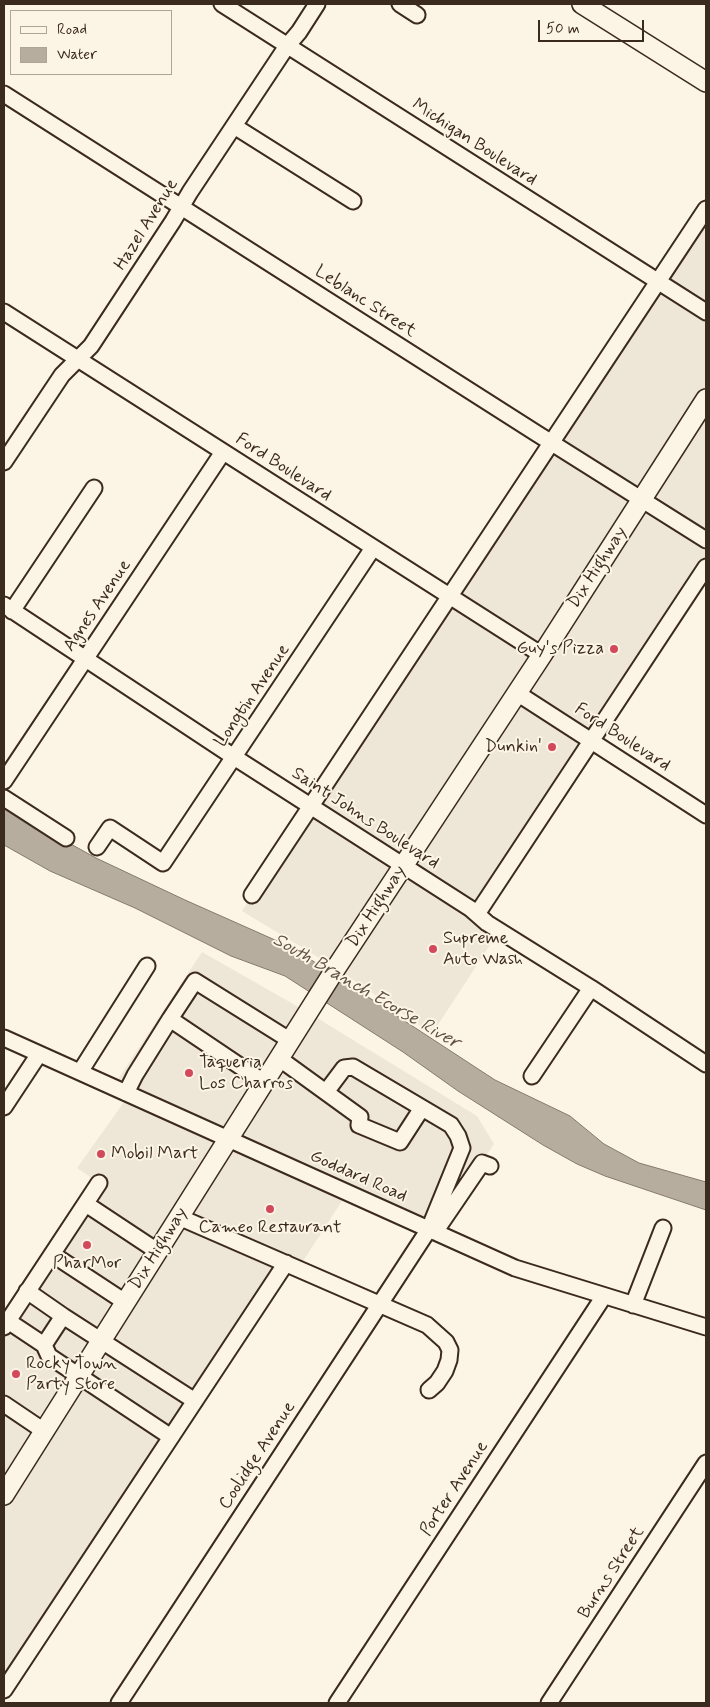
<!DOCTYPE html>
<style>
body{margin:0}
#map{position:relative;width:710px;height:1707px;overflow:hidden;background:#fcf5e5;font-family:Mynerve,sans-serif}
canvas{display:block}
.frame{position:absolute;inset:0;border:5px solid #3b2a1e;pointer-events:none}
.legend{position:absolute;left:10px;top:10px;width:162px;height:65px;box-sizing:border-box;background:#fcf5e5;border:1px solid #afa495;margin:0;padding:6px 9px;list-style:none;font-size:15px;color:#3b2a1e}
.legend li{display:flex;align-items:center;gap:10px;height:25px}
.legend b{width:25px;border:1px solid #afa495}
.scale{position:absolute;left:538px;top:20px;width:106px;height:22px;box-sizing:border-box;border:2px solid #3b2a1e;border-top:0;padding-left:6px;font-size:15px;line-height:18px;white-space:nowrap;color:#3b2a1e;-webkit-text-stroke:4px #fcf5e5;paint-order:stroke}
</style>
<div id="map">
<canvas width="710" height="1707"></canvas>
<div class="frame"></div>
<ul class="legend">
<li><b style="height:6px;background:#fcf5e5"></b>Road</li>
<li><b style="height:14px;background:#b7ad9e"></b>Water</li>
</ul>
<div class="scale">50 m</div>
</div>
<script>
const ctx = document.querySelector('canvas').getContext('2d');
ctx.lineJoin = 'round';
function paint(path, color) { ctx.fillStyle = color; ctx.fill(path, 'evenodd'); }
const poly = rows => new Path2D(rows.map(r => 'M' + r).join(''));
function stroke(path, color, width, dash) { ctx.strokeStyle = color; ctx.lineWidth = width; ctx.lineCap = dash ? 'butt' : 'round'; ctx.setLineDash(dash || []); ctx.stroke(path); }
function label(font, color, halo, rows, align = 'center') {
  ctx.font = font + ' Mynerve,sans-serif'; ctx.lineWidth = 4; ctx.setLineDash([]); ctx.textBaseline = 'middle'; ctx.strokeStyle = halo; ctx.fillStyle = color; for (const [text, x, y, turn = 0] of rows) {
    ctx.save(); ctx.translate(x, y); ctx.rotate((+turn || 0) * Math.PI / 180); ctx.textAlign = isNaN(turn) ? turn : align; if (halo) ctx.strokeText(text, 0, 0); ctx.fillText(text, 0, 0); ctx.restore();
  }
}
paint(poly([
 [706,209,706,567,477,914,499,931,432,1034,336,968,242,911],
 [202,952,309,1013,477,1116,494,1144,435,1232,347,1193,298,1269,286,1264,4,1690,4,1327,99,1183,77,1168,129,1095,113,1087]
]), '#eee6d6');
const water = poly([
 [4,807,96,858,185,900,293,948,495,1080,570,1116,604,1144,639,1163,706,1182,706,1210,605,1176,577,1164,543,1145,458,1091,403,1052,285,976,231,956,135,908,50,871,4,845,4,807]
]);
paint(water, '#b7ad9e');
stroke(water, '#85796b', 1);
const minor = poly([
 [222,4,706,312],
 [400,4,417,15],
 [4,94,536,433,706,540],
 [234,126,353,201],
 [4,312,542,655],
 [4,462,62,375,91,346,173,221,190,192,287,46,299,32,317,4],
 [4,605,234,757,471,909,487,923,591,988,706,1064],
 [12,611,94,488],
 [517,693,706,815],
 [4,781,223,452],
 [4,798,66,838],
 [97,847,110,828,163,863,373,548],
 [252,895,706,209],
 [477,914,706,567],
 [4,1038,515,1268,706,1327],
 [280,1059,360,1117,359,1125,400,1142,422,1108],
 [80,1072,147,966],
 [532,1076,591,988],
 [265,1083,170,1019,195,981,291,1041],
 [126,1093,135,1075,170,1019],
 [4,1107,39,1054],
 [86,1204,157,1251],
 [179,1217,427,1325,446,1342,450,1350,449,1360,445,1371,437,1383,429,1390],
 [435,1232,482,1163,490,1166],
 [52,1254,125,1302],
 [27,1291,63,1316],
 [633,1305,663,1228],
 [8,1321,44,1345,49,1356,171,1437],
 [4,1327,99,1183],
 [44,1345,63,1316,195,1401],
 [4,1404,44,1431],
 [4,1690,286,1263],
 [119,1703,429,1229,462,1148,458,1136,451,1125,353,1067,344,1068,326,1092],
 [337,1703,604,1296],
 [549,1703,706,1463]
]);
const major = poly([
 [582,4,706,82],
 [4,1495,336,968,542,655,706,399]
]);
stroke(minor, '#3b2a1e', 19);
stroke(major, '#3b2a1e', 22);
stroke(minor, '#fcf5e5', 15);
stroke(major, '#fcf5e5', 19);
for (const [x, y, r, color] of [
 [614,649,5,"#d1495b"],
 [552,747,5,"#d1495b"],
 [433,949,5,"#d1495b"],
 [189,1073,5,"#d1495b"],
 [101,1154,5,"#d1495b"],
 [270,1209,5,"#d1495b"],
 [87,1245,5,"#d1495b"],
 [16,1374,5,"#d1495b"]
]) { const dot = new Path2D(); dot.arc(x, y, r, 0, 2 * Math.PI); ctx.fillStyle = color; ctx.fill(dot); stroke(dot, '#fcf5e5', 2); }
label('18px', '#3b2a1e', '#fcf5e5', [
 ["Michigan Boulevard",474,143,33],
 ["Hazel Avenue",147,225,-58],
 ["Leblanc Street",365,302,33],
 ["Ford Boulevard",283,468,33],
 ["Dix Highway",598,568,-57],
 ["Agnes Avenue",98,606,-56],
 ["Longtin Avenue",253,696,-56],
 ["Ford Boulevard",622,738,33],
 ["Saint Johns Boulevard",365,819,33],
 ["Dix Highway",377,907,-57],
 ["Goddard Road",358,1177,24],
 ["Dix Highway",159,1249,-58],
 ["Coolidge Avenue",258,1456,-57],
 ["Porter Avenue",455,1489,-57],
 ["Burns Street",612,1573,-57]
]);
label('18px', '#3b2a1e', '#fcf5e5', [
 ["Guy's Pizza",604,649,"right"],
 ["Dunkin'",542,747,"right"],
 ["Supreme",443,939],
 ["Auto Wash",443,960],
 ["Taqueria",199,1063],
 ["Los Charros",199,1084],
 ["Mobil Mart",111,1154],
 ["Cameo Restaurant",270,1228,"center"],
 ["PharMor",87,1264,"center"],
 ["Rocky Town",26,1364],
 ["Party Store",26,1385]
], 'left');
label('italic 19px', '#605144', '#fcf5e5', [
 ["South Branch Ecorse River",366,992,30]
]);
</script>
